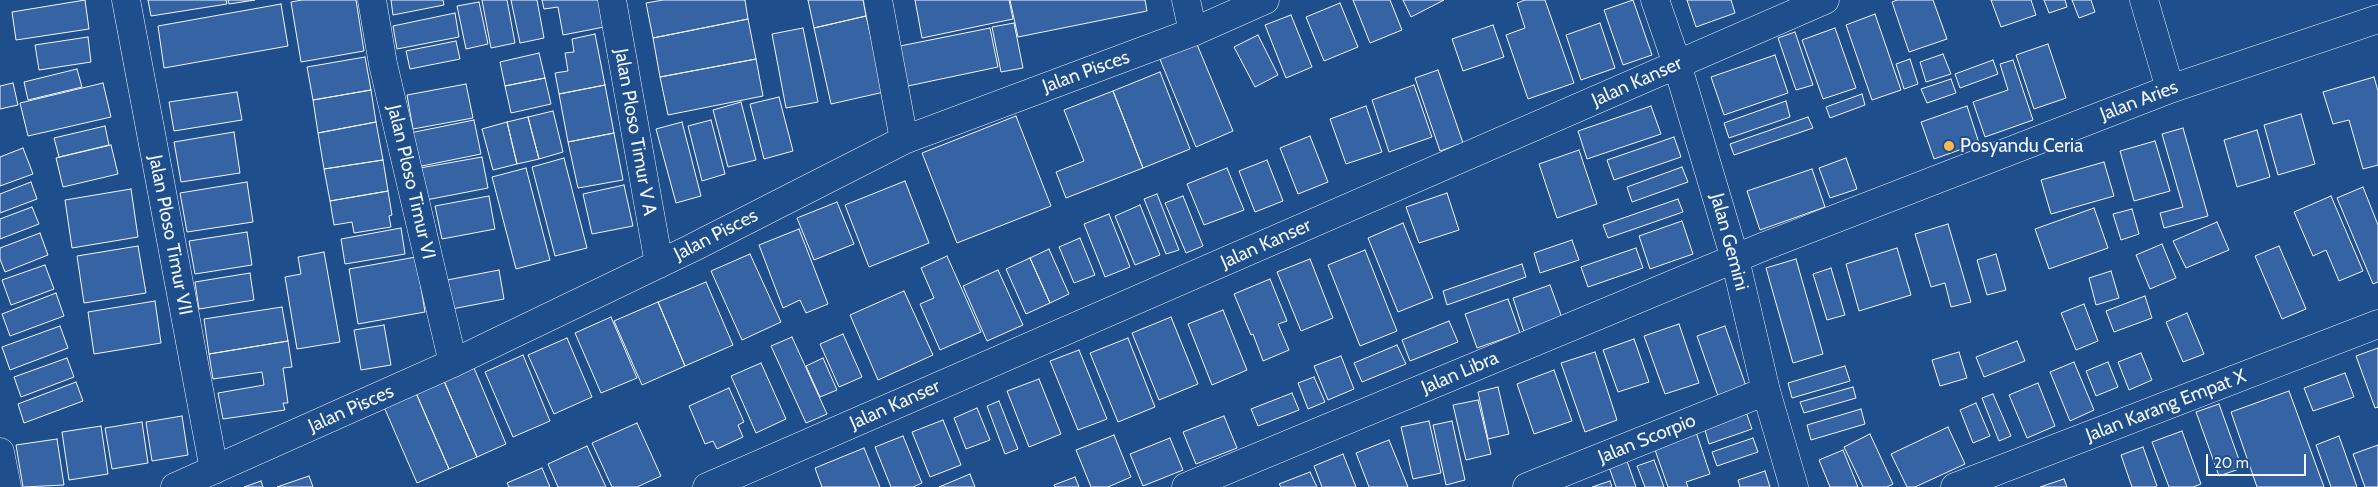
<!DOCTYPE html>
<style>
body{margin:0}
#map{position:relative;width:2378px;height:487px;overflow:hidden;background:#1f4e8c;font-family:Cabin,sans-serif}
canvas{display:block}
.scale{position:absolute;left:2206px;top:454px;width:100px;height:22px;box-sizing:border-box;border:2px solid #f2f6ff;border-top:0;padding-left:6px;font-size:15px;line-height:18px;white-space:nowrap;color:#f2f6ff;-webkit-text-stroke:4px #1f4e8c;paint-order:stroke}
</style>
<div id="map">
<canvas width="2378" height="487"></canvas>
<div class="scale">20 m</div>
</div>
<script>
const ctx = document.querySelector('canvas').getContext('2d');
ctx.lineJoin = 'round';
function paint(path, color) { ctx.fillStyle = color; ctx.fill(path, 'evenodd'); }
const poly = rows => new Path2D(rows.map(r => 'M' + r).join(''));
function stroke(path, color, width, dash) { ctx.strokeStyle = color; ctx.lineWidth = width; ctx.lineCap = dash ? 'butt' : 'round'; ctx.setLineDash(dash || []); ctx.stroke(path); }
function label(font, color, halo, rows, align = 'center') {
  ctx.font = font + ' Cabin,sans-serif'; ctx.lineWidth = 4; ctx.setLineDash([]); ctx.textBaseline = 'middle'; ctx.strokeStyle = halo; ctx.fillStyle = color; for (const [text, x, y, turn = 0] of rows) {
    ctx.save(); ctx.translate(x, y); ctx.rotate((+turn || 0) * Math.PI / 180); ctx.textAlign = isNaN(turn) ? turn : align; if (halo) ctx.strokeText(text, 0, 0); ctx.fillText(text, 0, 0); ctx.restore();
  }
}
const building = poly([
 [85,0,89,29,16,40,12,12,85,0],
 [148,0,226,0,227,4,151,16,148,0],
 [228,0,255,0,229,4,228,0],
 [302,0,356,0,364,51,301,62,291,2,302,0],
 [391,0,443,0,444,5,393,15,391,0],
 [482,0,507,0,515,43,491,48,482,0],
 [511,0,537,0,544,38,520,43,511,0],
 [542,0,599,0,604,27,563,35,558,7,544,9,542,0],
 [663,0,745,0,748,19,653,38,646,3,663,0],
 [808,0,863,0,866,16,814,28,808,0],
 [915,0,1009,0,1013,19,922,38,915,0],
 [1010,0,1145,0,1147,11,1018,37,1010,0],
 [1353,0,1390,0,1402,30,1370,43,1353,0],
 [1403,0,1444,0,1411,17,1403,0],
 [1525,0,1545,0,1574,83,1528,99,1506,35,1525,28,1517,3,1525,0],
 [1633,0,1652,55,1623,65,1604,10,1633,0],
 [1687,0,1731,0,1735,13,1696,27,1687,0],
 [1897,0,1933,0,1947,39,1909,52,1892,2,1897,0],
 [1991,0,2031,0,2036,15,2001,27,1991,0],
 [2044,0,2065,0,2067,7,2049,13,2044,0],
 [2072,0,2091,0,2095,12,2079,18,2072,0],
 [479,2,488,44,466,49,457,6,479,2],
 [1340,3,1358,47,1324,61,1306,17,1340,3],
 [281,4,288,46,164,68,158,26,281,4],
 [455,13,459,37,397,49,393,26,455,13],
 [1875,14,1901,90,1872,100,1846,25,1875,14],
 [1291,15,1312,67,1286,78,1265,25,1291,15],
 [866,16,884,92,831,104,814,28,866,16],
 [748,19,756,59,660,77,653,38,748,19],
 [1014,23,1023,68,1001,72,992,27,1014,23],
 [1600,23,1615,68,1581,80,1566,35,1600,23],
 [1493,25,1504,57,1463,71,1452,39,1493,25],
 [803,28,818,102,786,108,772,34,803,28],
 [990,28,998,67,903,87,895,47,990,28],
 [1835,28,1856,88,1823,99,1802,40,1835,28],
 [1795,32,1813,85,1796,90,1778,38,1795,32],
 [595,34,605,85,559,94,555,73,568,71,565,53,574,52,572,39,595,34],
 [1258,35,1278,75,1255,87,1234,47,1258,35],
 [88,37,91,62,39,70,35,45,88,37],
 [456,41,460,59,410,69,406,51,456,41],
 [1196,42,1233,131,1196,147,1159,57,1196,42],
 [2048,44,2066,98,2034,109,2016,55,2048,44],
 [539,53,545,78,505,86,500,62,539,53],
 [1943,54,1951,74,1926,82,1920,62,1943,54],
 [1775,55,1788,93,1724,115,1711,77,1775,55],
 [365,57,371,90,313,100,307,67,365,57],
 [756,59,763,96,668,115,660,77,756,59],
 [1910,59,1918,84,1904,89,1896,64,1910,59],
 [1993,60,1998,74,1960,88,1955,74,1993,60],
 [2013,60,2033,120,1985,137,1973,102,2008,90,2000,64,2013,60],
 [77,69,82,87,28,100,24,82,77,69],
 [1438,70,1463,143,1440,151,1415,78,1438,70],
 [1160,72,1190,149,1143,168,1113,91,1160,72],
 [2374,77,2378,91,2378,165,2363,169,2349,120,2333,124,2323,92,2374,77],
 [545,78,551,104,511,113,505,86,545,78],
 [1951,79,1956,93,1927,103,1921,89,1951,79],
 [13,83,18,105,0,109,0,86,13,83],
 [103,83,111,117,28,136,20,103,103,83],
 [466,84,473,118,413,129,407,95,466,84],
 [605,85,614,133,568,142,559,94,605,85],
 [1414,85,1432,137,1389,152,1372,100,1414,85],
 [371,90,376,122,318,133,313,100,371,90],
 [1113,91,1143,168,1066,198,1056,172,1084,161,1064,110,1113,91],
 [237,92,242,120,174,131,169,102,237,92],
 [1862,94,1865,105,1830,118,1826,107,1862,94],
 [779,97,793,151,764,159,750,104,779,97],
 [1786,101,1790,117,1729,138,1724,123,1786,101],
 [741,102,756,160,728,167,713,110,741,102],
 [1366,106,1382,152,1346,164,1330,119,1366,106],
 [1651,106,1661,134,1587,159,1578,131,1651,106],
 [1967,106,1979,143,1934,159,1921,122,1967,106],
 [553,111,563,152,539,159,528,117,553,111],
 [2301,114,2315,164,2278,175,2264,125,2301,114],
 [1016,116,1051,206,957,243,922,153,1016,116],
 [528,117,539,159,517,164,507,122,528,117],
 [1808,117,1813,128,1734,155,1730,144,1808,117],
 [474,120,481,154,417,167,410,133,474,120],
 [711,120,725,174,702,181,688,126,711,120],
 [376,122,383,160,324,169,318,133,376,122],
 [507,122,517,164,493,170,482,129,507,122],
 [682,122,701,196,676,203,656,129,682,122],
 [105,126,109,145,59,157,54,138,105,126],
 [2183,128,2208,216,2164,228,2160,213,2183,207,2162,134,2183,128],
 [2257,130,2270,177,2237,187,2224,140,2257,130],
 [234,132,240,173,181,182,174,142,234,132],
 [614,133,623,180,578,188,568,142,614,133],
 [1310,136,1328,182,1298,194,1280,148,1310,136],
 [1674,137,1681,157,1614,180,1607,160,1674,137],
 [2155,141,2170,191,2134,201,2120,151,2155,141],
 [111,145,118,174,63,187,56,158,111,145],
 [23,148,33,174,0,186,0,157,23,148],
 [1579,150,1597,204,1557,218,1539,164,1579,150],
 [482,157,488,188,426,200,420,168,482,157],
 [564,158,587,248,555,256,532,167,564,158],
 [1846,158,1857,189,1830,198,1819,168,1846,158],
 [383,160,388,191,330,201,324,169,383,160],
 [1267,160,1283,201,1255,212,1239,171,1267,160],
 [2104,162,2114,196,2051,214,2041,180,2104,162],
 [1682,167,1688,182,1632,202,1627,187,1682,167],
 [526,168,550,260,516,269,492,177,526,168],
 [1227,168,1244,210,1204,225,1187,184,1227,168],
 [1812,169,1825,207,1760,230,1747,191,1812,169],
 [905,181,929,243,869,267,845,205,905,181],
 [31,182,37,199,0,213,0,194,31,182],
 [247,182,253,222,187,232,180,193,247,182],
 [624,185,633,226,592,234,583,194,624,185],
 [2363,187,2378,225,2378,282,2373,284,2337,198,2363,187],
 [131,189,138,237,72,248,65,200,131,189],
 [388,191,392,215,389,216,391,227,354,233,352,222,334,225,330,201,388,191],
 [1447,193,1459,230,1419,243,1406,207,1447,193],
 [1157,194,1179,250,1166,254,1144,199,1157,194],
 [489,196,495,229,442,239,435,206,489,196],
 [1183,196,1203,246,1186,253,1165,203,1183,196],
 [2331,196,2363,271,2339,281,2326,250,2313,256,2294,212,2331,196],
 [1678,199,1683,212,1608,238,1603,225,1678,199],
 [837,202,854,244,814,260,797,218,837,202],
 [1140,205,1160,255,1135,265,1115,216,1140,205],
 [32,207,39,224,0,239,0,219,32,207],
 [2094,208,2108,248,2049,269,2035,229,2094,208],
 [2132,209,2139,234,2121,240,2113,214,2132,209],
 [1109,214,1130,267,1105,277,1084,224,1109,214],
 [1682,221,1693,254,1650,269,1639,236,1682,221],
 [2217,222,2229,250,2186,268,2173,241,2217,222],
 [1403,223,1433,298,1398,312,1368,238,1403,223],
 [1948,224,1971,302,1951,307,1945,283,1931,287,1915,234,1948,224],
 [401,228,405,254,345,264,341,239,401,228],
 [799,229,828,304,806,313,800,300,783,308,759,245,799,229],
 [247,232,252,265,195,274,189,241,247,232],
 [40,233,48,255,5,272,0,259,0,248,40,233],
 [1080,238,1095,275,1074,283,1059,247,1080,238],
 [1572,240,1579,260,1540,273,1534,253,1572,240],
 [2162,244,2176,278,2150,289,2136,255,2162,244],
 [138,246,146,293,84,303,77,256,138,246],
 [2279,246,2306,309,2282,319,2255,256,2279,246],
 [1636,248,1643,268,1588,287,1581,267,1636,248],
 [1897,248,1911,295,1859,311,1846,264,1897,248],
 [1049,249,1069,294,1050,303,1030,258,1049,249],
 [1365,250,1397,331,1360,346,1328,265,1365,250],
 [324,252,340,342,297,349,285,277,301,274,298,257,324,252],
 [750,254,781,322,742,340,711,271,750,254],
 [1996,254,2006,290,1987,295,1977,260,1996,254],
 [947,256,981,332,940,350,920,304,934,298,921,268,947,256],
 [416,257,425,312,358,324,349,269,416,257],
 [1030,258,1050,303,1026,314,1006,269,1030,258],
 [1310,259,1333,318,1301,331,1277,272,1310,259],
 [1796,259,1823,354,1793,363,1766,268,1796,259],
 [1522,264,1526,277,1447,305,1443,291,1522,264],
 [45,265,54,289,11,305,2,280,45,265],
 [1831,268,1845,315,1827,320,1813,274,1831,268],
 [499,270,504,299,452,309,447,280,499,270],
 [998,270,1023,325,987,341,963,286,998,270],
 [2111,271,2119,298,2096,305,2089,278,2111,271],
 [250,273,254,300,199,309,195,282,250,273],
 [1270,279,1287,321,1278,324,1289,350,1263,361,1253,334,1251,335,1234,294,1270,279],
 [706,282,733,345,685,366,658,302,706,282],
 [1550,285,1562,318,1524,332,1513,298,1550,285],
 [904,291,933,355,878,380,850,315,904,291],
 [56,293,64,316,10,336,2,314,56,293],
 [2145,296,2152,318,2114,332,2106,311,2145,296],
 [1508,299,1520,333,1477,348,1465,314,1508,299],
 [155,301,161,343,94,354,88,312,155,301],
 [658,302,685,366,642,385,614,321,658,302],
 [2084,304,2098,341,2076,350,2061,313,2084,304],
 [282,307,288,341,209,354,204,319,282,307],
 [1223,310,1247,370,1212,385,1188,324,1223,310],
 [2187,313,2204,354,2183,362,2166,322,2187,313],
 [611,317,637,378,601,393,575,333,611,317],
 [1171,317,1198,384,1159,400,1132,333,1171,317],
 [1449,321,1458,342,1410,361,1402,340,1449,321],
 [1679,324,1699,383,1665,394,1644,336,1679,324],
 [384,325,391,365,361,370,354,330,384,325],
 [60,326,68,348,10,370,2,347,60,326],
 [1725,326,1746,386,1718,396,1697,336,1725,326],
 [843,334,862,377,839,387,820,344,843,334],
 [792,337,827,414,806,423,771,346,792,337],
 [567,338,592,397,554,414,528,355,567,338],
 [1128,338,1155,407,1118,422,1090,353,1128,338],
 [1634,339,1649,382,1618,392,1603,350,1634,339],
 [288,341,292,367,283,368,288,403,283,403,285,410,223,419,218,393,264,385,262,372,213,379,209,354,288,341],
 [2017,341,2025,361,1984,377,1976,357,2017,341],
 [1397,345,1406,364,1362,382,1354,363,1397,345],
 [2378,348,2378,407,2375,408,2356,356,2378,348],
 [1079,350,1107,419,1078,430,1050,361,1079,350],
 [1595,352,1617,420,1585,432,1561,363,1595,352],
 [1959,352,1967,378,1940,386,1932,360,1959,352],
 [2141,353,2152,380,2129,390,2118,362,2141,353],
 [523,355,550,421,513,437,485,372,523,355],
 [1341,356,1354,389,1328,400,1314,366,1341,356],
 [67,358,74,377,21,397,14,377,67,358],
 [823,358,837,390,820,397,806,366,823,358],
 [2074,362,2094,410,2070,421,2050,372,2074,362],
 [2108,362,2118,387,2096,396,2086,371,2108,362],
 [761,363,786,419,756,433,731,376,761,363],
 [1845,366,1850,381,1792,398,1788,383,1845,366],
 [474,368,506,444,477,457,444,381,474,368],
 [1554,370,1572,421,1534,434,1517,384,1554,370],
 [2345,373,2354,397,2313,411,2304,388,2345,373],
 [1314,377,1325,402,1308,409,1298,383,1314,377],
 [1039,379,1061,434,1029,447,1007,391,1039,379],
 [444,381,477,457,449,469,416,393,444,381],
 [76,382,83,401,24,423,18,404,76,382],
 [2038,383,2055,426,2027,438,2009,395,2038,383],
 [1498,387,1509,434,1488,439,1478,392,1498,387],
 [1853,387,1856,398,1804,413,1800,402,1853,387],
 [729,388,744,422,738,425,743,437,717,449,713,441,705,444,689,406,729,388],
 [2289,391,2324,487,2257,487,2231,412,2289,391],
 [416,393,449,469,417,483,384,407,416,393],
 [1292,393,1299,410,1258,426,1251,409,1292,393],
 [1993,394,2011,436,1999,441,1982,398,1993,394],
 [1478,400,1491,454,1466,460,1453,405,1478,400],
 [999,401,1018,449,1005,454,987,406,999,401],
 [1976,403,1990,436,1973,443,1960,410,1976,403],
 [2219,404,2242,468,2219,476,2196,412,2219,404],
 [977,408,990,440,966,449,954,418,977,408],
 [1861,409,1865,424,1811,440,1807,425,1861,409],
 [1746,412,1752,429,1709,444,1704,427,1746,412],
 [182,416,188,455,152,461,146,422,182,416],
 [1224,416,1237,448,1196,464,1183,432,1224,416],
 [943,420,961,465,930,477,912,432,943,420],
 [1429,421,1441,473,1413,479,1401,427,1429,421],
 [1452,421,1465,480,1446,485,1433,425,1452,421],
 [142,422,148,463,112,469,105,428,142,422],
 [637,423,661,476,637,487,612,487,592,443,637,423],
 [101,426,108,474,69,480,62,432,101,426],
 [1948,427,1965,464,1915,487,1907,487,1891,454,1948,427],
 [2182,431,2201,484,2193,487,2169,487,2152,442,2182,431],
 [1696,432,1710,474,1686,482,1688,487,1668,487,1654,447,1696,432],
 [1870,434,1893,484,1887,487,1863,487,1844,447,1870,434],
 [1114,435,1131,477,1108,487,1091,487,1076,450,1114,435],
 [903,436,922,483,913,487,891,487,875,447,903,436],
 [2339,436,2357,487,2331,487,2316,445,2339,436],
 [1170,438,1183,470,1143,486,1130,454,1170,438],
 [1753,438,1758,452,1717,466,1712,452,1753,438],
 [57,439,64,485,23,487,16,445,57,439],
 [1389,440,1408,487,1369,487,1356,453,1389,440],
 [2378,445,2378,487,2365,487,2353,454,2378,445],
 [587,446,606,487,558,487,548,464,587,446],
 [2143,447,2157,486,2155,487,2132,487,2121,455,2143,447],
 [864,448,880,487,822,487,815,468,864,448],
 [1843,450,1858,487,1830,487,1819,460,1843,450],
 [1343,454,1356,487,1322,487,1314,466,1343,454],
 [1654,460,1664,487,1645,487,1637,466,1654,460],
 [1627,461,1636,487,1616,487,1609,467,1627,461],
 [542,468,550,487,509,487,507,483,542,468],
 [1765,471,1770,487,1740,487,1738,480,1765,471],
 [1310,472,1317,487,1281,487,1279,484,1310,472],
 [970,474,975,487,939,487,970,474],
 [309,476,313,487,277,487,309,476],
 [1075,477,1079,487,1055,487,1054,485,1075,477],
 [2064,479,2067,487,2040,487,2064,479],
 [261,481,263,487,244,487,261,481],
 [1610,481,1612,487,1592,487,1610,481]
]);
paint(building, '#3563a3');
stroke(building, '#f2f6ff', 1);
const minor = poly([
 [126,0,214,470],
 [372,0,383,64,453,363],
 [612,0,659,264],
 [878,0,904,140],
 [1186,0,1193,32],
 [1655,0,1677,64,1735,259,1766,391,1794,487],
 [2144,0,2170,89],
 [0,452,7,487],
 [175,487,453,363,692,248,904,140,1193,32,1265,0],
 [707,487,1825,0],
 [1186,487,1765,246,2170,89,2378,19],
 [1527,487,1766,391],
 [1955,487,2378,324]
]);
stroke(minor, '#f2f6ff', 29);
stroke(minor, '#1f4e8c', 28);
for (const [x, y, r, color] of [
 [1949,146,6,"#ffb74d"]
]) { const dot = new Path2D(); dot.arc(x, y, r, 0, 2 * Math.PI); ctx.fillStyle = color; ctx.fill(dot); stroke(dot, '#1f4e8c', 2); }
label('19px', '#f2f6ff', '#1f4e8c', [
 ["Jalan Pisces",1086,72,-20],
 ["Jalan Kanser",1637,82,-24],
 ["Jalan Aries",2139,101,-21],
 ["Jalan Ploso Timur V A",635,132,80],
 ["Jalan Ploso Timur VI",411,182,77],
 ["Jalan Ploso Timur VII",170,235,79],
 ["Jalan Pisces",716,235,-27],
 ["Jalan Gemini",1729,242,75],
 ["Jalan Kanser",1266,244,-24],
 ["Jalan Libra",1460,373,-23],
 ["Jalan Kanser",895,405,-24],
 ["Jalan Karang Empat X",2166,406,-21],
 ["Jalan Pisces",351,409,-24],
 ["Jalan Scorpio",1647,439,-22]
]);
label('19px', '#f2f6ff', '#1f4e8c', [
 ["Posyandu Ceria",1960,146]
], 'left');
</script>
